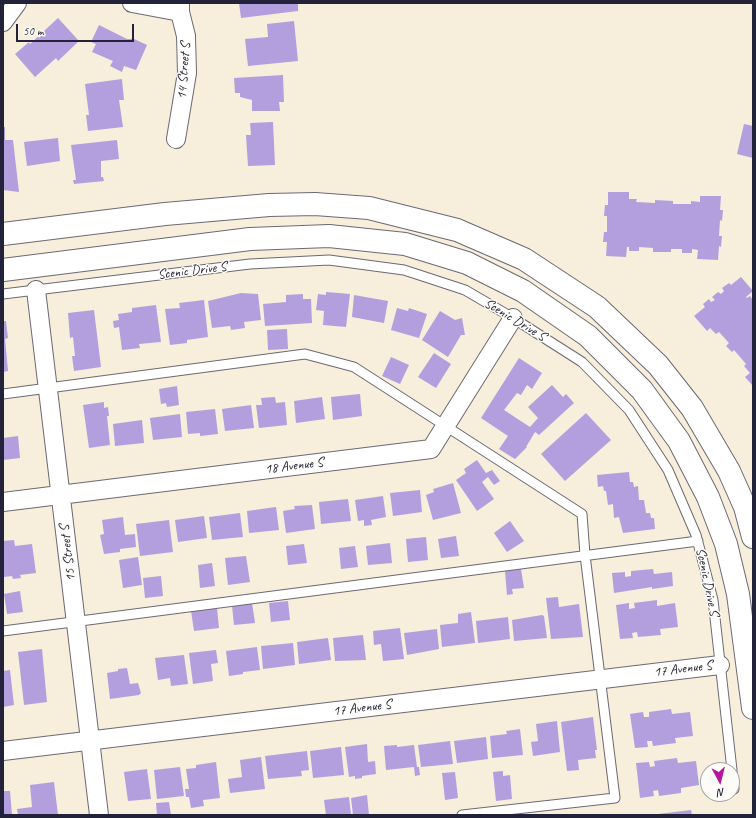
<!DOCTYPE html>
<style>
body{margin:0}
#map{position:relative;width:756px;height:818px;overflow:hidden;background:#f7eedc;font-family:Caveat,sans-serif}
canvas{display:block}
.frame{position:absolute;inset:0;border:4px solid #22223b;pointer-events:none}
.north{position:absolute;left:700px;top:762px;width:40px;height:40px;box-sizing:border-box;background:#fdfcf7;border:1px solid #a5a5ac;border-radius:50%;rotate:173deg;font-size:11px;font-weight:700;line-height:16px;text-align:center;color:#22223b}
.north::after{content:'';display:block;margin:auto;width:14px;height:18px;background:#b5179e;clip-path:polygon(50% 0,100% 100%,50% 72%,0 100%)}
.scale{position:absolute;left:16px;top:24px;width:118px;height:18px;box-sizing:border-box;border:2px solid #22223b;border-top:0;padding-left:5px;font-size:12px;line-height:14px;white-space:nowrap;color:#22223b;-webkit-text-stroke:3px #fdfcf7;paint-order:stroke}
</style>
<div id="map">
<canvas width="756" height="818"></canvas>
<div class="frame"></div>
<div class="north">N</div>
<div class="scale">50 m</div>
</div>
<script>
const ctx = document.querySelector('canvas').getContext('2d');
ctx.lineJoin = 'round';
function paint(path, color) { ctx.fillStyle = color; ctx.fill(path, 'evenodd'); }
const poly = rows => new Path2D(rows.map(r => 'M' + r).join(''));
function stroke(path, color, width, dash) { ctx.strokeStyle = color; ctx.lineWidth = width; ctx.lineCap = dash ? 'butt' : 'round'; ctx.setLineDash(dash || []); ctx.stroke(path); }
function label(font, color, halo, rows, align = 'center') {
  ctx.font = font + ' Caveat,sans-serif'; ctx.lineWidth = 3; ctx.setLineDash([]); ctx.textBaseline = 'middle'; ctx.strokeStyle = halo; ctx.fillStyle = color; for (const [text, x, y, turn = 0] of rows) {
    ctx.save(); ctx.translate(x, y); ctx.rotate((+turn || 0) * Math.PI / 180); ctx.textAlign = isNaN(turn) ? turn : align; if (halo) ctx.strokeText(text, 0, 0); ctx.fillText(text, 0, 0); ctx.restore();
  }
}
paint(poly([
 [239,3,298,3,298,11,241,18],
 [58,18,79,41,58,61,56,58,35,77,15,54,29,42,30,44],
 [294,21,298,61,248,66,245,39,268,37,267,24],
 [99,25,127,39,131,39,132,38,147,45,136,70,124,66,122,72,110,66,113,61,92,52,96,44,91,42],
 [283,75,284,102,279,102,280,111,252,111,252,100,240,97,240,93,235,93,234,78],
 [122,79,124,100,119,100,123,127,88,131,86,115,89,115,85,84],
 [273,122,275,165,248,166,246,135,251,135,250,123],
 [744,124,753,126,753,158,737,154],
 [3,127,5,127,5,140,13,140,19,192,3,190],
 [58,138,60,161,27,166,24,142],
 [117,140,119,159,101,161,101,177,103,177,104,181,74,184,73,180,76,180,71,145],
 [608,192,629,192,629,199,637,199,636,202,655,203,655,200,673,201,673,204,691,204,691,201,700,202,700,196,721,196,720,210,723,210,722,221,720,220,719,236,722,236,721,247,719,246,718,260,697,259,698,250,692,249,692,253,682,253,682,249,671,249,671,252,653,252,653,248,639,247,639,251,629,251,629,247,627,247,626,257,606,256,607,242,603,242,604,232,607,232,607,216,604,216,605,205,608,205],
 [741,277,753,291,746,297,747,298,750,296,753,300,753,386,745,377,750,373,744,366,746,364,734,350,732,352,726,346,729,343,719,332,716,334,710,328,707,331,694,316,705,307,703,304,709,299,711,302,715,300,712,297,718,292,721,294,724,291,722,288,729,283,731,285],
 [326,292,350,294,346,327,323,325,324,311,316,310,318,294,326,295],
 [241,293,258,294,261,320,244,322,245,328,231,330,230,326,212,328,208,301],
 [303,294,303,299,311,299,312,323,265,326,263,304,286,302,286,295],
 [354,295,388,301,384,323,352,317],
 [204,300,208,337,187,340,187,343,170,345,165,309,180,308,179,303],
 [156,305,161,342,139,344,140,348,122,350,119,327,114,328,113,321,119,320,118,314,132,312,132,308],
 [397,308,408,311,409,308,427,314,419,338,391,330],
 [94,310,101,367,74,371,72,356,75,356,73,337,70,338,68,313],
 [440,311,455,320,462,318,465,335,461,335,448,357,422,340],
 [3,321,6,321,8,338,5,339,8,371,3,372],
 [287,329,288,349,268,350,267,330],
 [434,353,451,364,436,388,418,377],
 [391,357,409,365,400,384,382,376],
 [519,358,542,373,532,389,527,385,521,395,517,393,504,410,530,427,538,418,528,407,552,385,563,397,566,394,574,403,539,435,535,432,526,447,527,447,515,459,499,449,508,436,481,418],
 [177,386,179,405,167,407,166,403,161,404,159,389],
 [360,394,362,416,333,420,331,397],
 [275,397,276,403,285,402,287,425,259,428,256,405,262,405,261,398],
 [322,397,325,419,296,423,294,401],
 [104,402,104,408,108,407,109,416,107,416,110,445,89,448,83,405],
 [251,405,254,428,225,431,222,409],
 [215,409,218,434,200,436,200,433,188,434,186,412],
 [586,413,611,440,565,481,541,454],
 [180,414,182,437,153,440,150,418],
 [142,420,144,443,115,446,113,424],
 [18,436,20,458,3,460,3,438],
 [477,460,486,473,492,470,500,481,494,485,488,477,482,482,494,499,477,511,456,480,466,473,464,469],
 [629,472,630,482,633,482,634,487,638,486,639,500,644,500,646,513,650,513,651,518,654,518,655,529,623,533,619,517,614,518,613,504,608,505,606,491,604,491,603,486,598,487,597,475],
 [453,483,461,513,433,520,426,495,434,492,433,489],
 [420,490,422,512,393,516,390,493],
 [383,496,386,517,371,520,372,525,364,526,364,520,358,521,355,500],
 [348,499,351,521,321,524,319,502],
 [312,505,315,529,286,533,283,511,295,509,294,506],
 [276,507,279,530,249,533,247,511],
 [240,513,243,537,212,540,209,517],
 [204,516,207,538,178,542,175,520],
 [123,517,125,535,135,534,136,547,120,549,120,552,104,554,100,535,104,534,102,520],
 [169,520,173,552,140,556,136,524],
 [510,521,524,541,507,552,494,533],
 [456,536,459,556,441,558,438,539],
 [426,537,428,560,408,562,406,539],
 [14,540,15,546,32,544,36,573,20,575,21,578,13,579,12,576,4,577,3,541],
 [390,543,392,563,368,565,366,546],
 [304,544,307,563,288,565,286,546],
 [355,546,358,567,341,569,339,548],
 [246,556,250,582,228,585,225,558],
 [138,557,142,585,123,588,119,560],
 [212,563,215,586,200,588,198,565],
 [521,569,524,588,512,589,513,594,507,595,505,571],
 [653,569,654,574,672,572,673,586,652,589,652,587,614,593,612,573,625,572,625,577,631,576,631,571],
 [161,576,163,596,145,598,143,578],
 [20,591,23,612,7,614,4,594],
 [558,597,559,607,579,604,583,637,551,639,546,598],
 [657,600,657,606,675,603,678,627,660,629,661,635,638,637,637,632,632,633,633,638,620,639,616,605,629,603,629,609,635,608,634,603],
 [288,601,290,620,271,622,269,603],
 [252,603,255,623,234,625,232,606],
 [217,608,219,628,194,631,191,611],
 [471,612,475,643,442,647,440,625,458,623,458,614],
 [542,615,544,616,547,638,514,641,512,620],
 [508,617,510,639,478,643,476,621],
 [400,628,404,659,383,661,381,644,374,645,373,631],
 [437,629,439,649,407,655,404,633],
 [363,635,366,660,335,661,333,638],
 [328,638,331,660,299,664,297,642],
 [293,643,295,665,263,669,261,646],
 [257,647,260,670,243,672,243,674,229,676,226,651],
 [42,649,47,702,24,705,18,652],
 [216,650,218,663,211,664,213,681,193,684,189,653],
 [184,655,188,684,171,686,170,678,158,680,155,658],
 [127,668,130,684,138,683,141,693,139,695,110,699,107,673,118,671,118,669],
 [10,670,14,705,3,707,3,671],
 [671,709,672,714,690,712,693,736,675,738,676,743,653,746,652,741,647,741,648,747,635,748,630,714,643,712,644,717,649,717,649,712],
 [593,717,597,750,595,750,596,758,578,760,579,770,567,771,561,722],
 [557,721,560,752,533,756,531,742,538,741,536,724],
 [520,729,523,755,492,758,490,736,507,734,506,731],
 [486,737,488,759,457,763,454,741],
 [450,741,453,764,421,767,418,745],
 [367,744,368,762,375,761,376,774,362,776,362,778,355,779,355,776,349,777,345,747],
 [397,745,397,747,414,745,417,767,419,767,420,775,415,776,414,767,386,770,384,746],
 [341,747,344,775,313,778,310,751],
 [307,751,309,770,301,771,302,776,268,779,265,756],
 [261,757,265,789,230,793,228,779,242,777,240,760],
 [677,758,678,763,696,761,699,785,681,788,681,793,659,796,658,790,653,791,654,796,640,798,636,763,649,762,650,767,655,766,654,761],
 [216,762,220,798,203,800,204,806,191,808,189,797,186,797,185,789,189,789,186,769,196,768,196,765],
 [180,767,184,796,157,799,154,770],
 [147,769,151,799,128,801,124,772],
 [503,771,503,776,510,775,512,799,496,801,493,772],
 [455,772,458,798,445,800,442,773],
 [54,782,58,815,18,815,17,809,32,807,30,785],
 [3,791,10,791,12,815,3,815],
 [367,795,369,815,353,815,351,798],
 [349,797,351,815,326,815,324,800],
 [169,802,171,815,157,815,156,803],
 [691,810,692,815,658,815,658,814]
]), '#b39fde');
const service = poly([
 [3,294,250,264,329,260,404,270,465,290,513,318,582,362,629,410,668,470,696,535,713,600,732,770],
 [3,394,305,354,354,367,582,514,585,555,615,798,462,815],
 [3,631,698,541],
 [732,772,734,789]
]);
const minor = poly([
 [132,3,180,12],
 [3,22,17,3],
 [176,139,187,73,186,36,180,12,180,3],
 [36,290,99,815],
 [3,502,431,449,513,318],
 [3,751,720,665]
]);
const primary = poly([
 [3,234,165,214,269,205,315,204,369,208,457,230,524,259,597,307,658,365,692,408,729,471,745,507,753,537],
 [3,270,250,239,329,236,405,244,467,263,523,291,588,336,642,390,679,441,708,497,726,544,738,594,753,708]
]);
stroke(service, '#6d6973', 11);
stroke(minor, '#6d6973', 20);
stroke(primary, '#6d6973', 24);
stroke(service, '#fff', 9);
stroke(minor, '#fff', 18);
stroke(primary, '#fff', 22);
label('14px', '#22223b', '#fdfcf7', [
 ["14 Street S",184,71,-86],
 ["Scenic Drive S",192,271,-7],
 ["Scenic Drive S",515,320,31],
 ["18 Avenue S",294,466,-7],
 ["15 Street S",68,553,-97],
 ["Scenic Drive S",707,582,78],
 ["17 Avenue S",683,669,-7],
 ["17 Avenue S",362,708,-7]
]);
</script>
